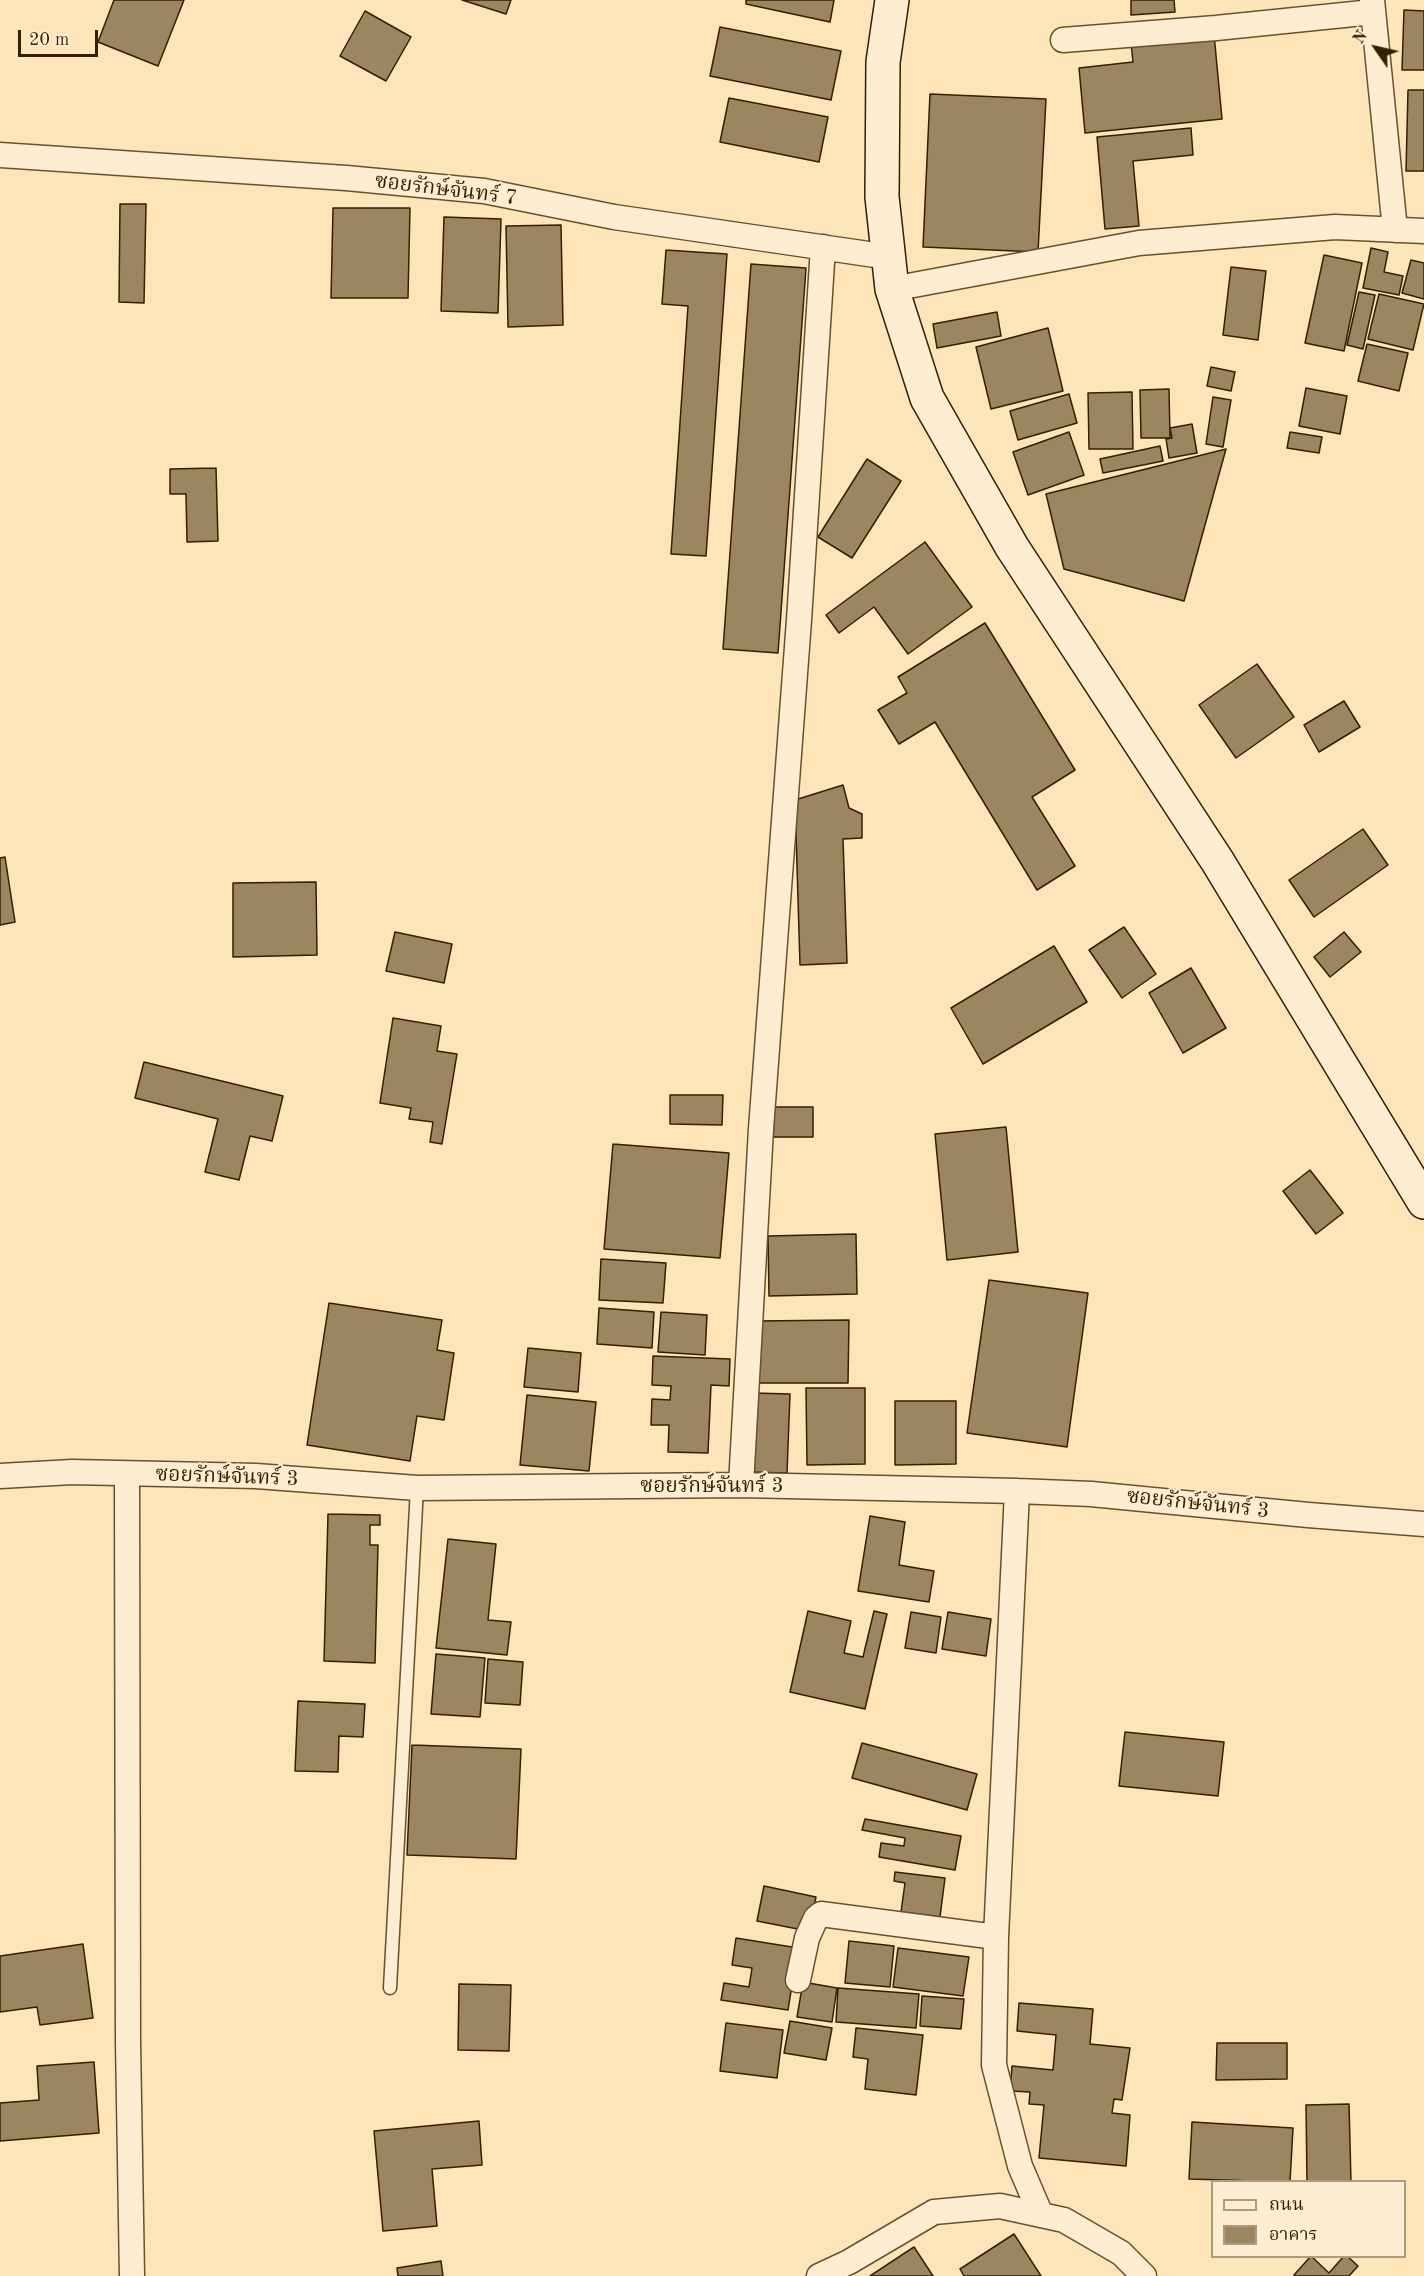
<!DOCTYPE html>
<meta charset="utf-8">
<style>
body{margin:0}
#map{position:relative;width:1424px;height:2276px;overflow:hidden;background:#fde4b9;font-family:"Old Standard TT","Noto Serif Thai",serif}
canvas{display:block}
.legend{position:absolute;left:1211px;top:2180px;width:195px;height:78px;box-sizing:border-box;background:#feedd2;border:2px solid #ad9b7f;margin:0;padding:8px 10px;list-style:none;font-size:18px;color:#341f02}
.legend li{display:flex;align-items:center;gap:12px;height:30px}
.legend b{width:30px;border:2px solid #ad9b7f}
.north{position:absolute;left:1346px;top:18px;width:60px;height:60px;-webkit-text-stroke:4px #feedd2;paint-order:stroke;rotate:304deg;font-size:16px;font-weight:700;line-height:24px;text-align:center;color:#341f02}
.north::after{content:'';display:block;margin:auto;width:21px;height:27px;background:#341f02;clip-path:polygon(50% 0,100% 100%,50% 72%,0 100%)}
.scale{position:absolute;left:18px;top:30px;width:80px;height:27px;box-sizing:border-box;border:3px solid #341f02;border-top:0;padding-left:8px;font-size:18px;line-height:21px;white-space:nowrap;color:#341f02;-webkit-text-stroke:4px #feedd2;paint-order:stroke}
</style>
<div id="map">
<canvas width="1424" height="2276"></canvas>
<ul class="legend">
<li><b style="height:8px;background:#feedd2"></b>ถนน</li>
<li><b style="height:16px;background:#9d8561"></b>อาคาร</li>
</ul>
<div class="north">N</div>
<div class="scale">20 m</div>
</div>
<script>
const ctx = document.querySelector('canvas').getContext('2d');
ctx.lineJoin = 'round';
function paint(path, color) { ctx.fillStyle = color; ctx.fill(path, 'evenodd'); }
const poly = rows => new Path2D(rows.map(r => 'M' + r).join(''));
function stroke(path, color, width, dash) { ctx.strokeStyle = color; ctx.lineWidth = width; ctx.lineCap = dash ? 'butt' : 'round'; ctx.setLineDash(dash || []); ctx.stroke(path); }
function label(font, color, halo, rows, align = 'center') {
  ctx.font = font + ' "Old Standard TT","Noto Serif Thai",serif'; ctx.lineWidth = 4.5; ctx.setLineDash([]); ctx.textBaseline = 'middle'; ctx.strokeStyle = halo; ctx.fillStyle = color; for (const [text, x, y, turn = 0] of rows) {
    ctx.save(); ctx.translate(x, y); ctx.rotate((+turn || 0) * Math.PI / 180); ctx.textAlign = isNaN(turn) ? turn : align; if (halo) ctx.strokeText(text, 0, 0); ctx.fillText(text, 0, 0); ctx.restore();
  }
}
const building = poly([
 [114,0,184,0,158,66,98,42,114,0],
 [462,0,511,0,506,14,462,0],
 [746,0,834,0,830,22,746,4,746,0],
 [1131,0,1174,0,1175,12,1131,15,1131,0],
 [1404,10,1424,11,1424,70,1402,70,1404,10],
 [365,11,411,37,386,81,340,56,365,11],
 [720,27,841,51,831,100,710,76,720,27],
 [1214,34,1222,119,1085,133,1079,68,1133,62,1131,43,1214,34],
 [1408,90,1424,90,1424,171,1406,171,1408,90],
 [930,94,1046,99,1038,252,923,247,930,94],
 [729,98,828,117,819,162,720,142,729,98],
 [1191,128,1193,155,1133,161,1139,226,1105,229,1097,137,1191,128],
 [120,204,146,204,144,303,119,302,120,204],
 [333,208,410,208,408,298,331,298,333,208],
 [444,217,501,219,498,313,441,311,444,217],
 [561,225,563,325,508,327,506,226,561,225],
 [1371,248,1388,252,1384,272,1403,276,1399,295,1363,288,1371,248],
 [666,250,727,254,706,556,671,554,688,306,662,304,666,250],
 [1324,255,1362,263,1344,351,1305,343,1324,255],
 [1411,260,1424,263,1424,299,1402,293,1411,260],
 [751,264,806,268,778,653,723,649,751,264],
 [1231,267,1266,271,1258,340,1223,335,1231,267],
 [1359,292,1375,295,1363,349,1347,345,1359,292],
 [1379,294,1424,304,1413,350,1368,339,1379,294],
 [997,312,1001,336,937,348,933,324,997,312],
 [1048,328,1063,391,991,409,976,347,1048,328],
 [1367,344,1408,353,1399,391,1358,381,1367,344],
 [1211,367,1235,372,1231,391,1207,386,1211,367],
 [1306,388,1347,396,1340,434,1299,426,1306,388],
 [1169,389,1170,438,1141,438,1140,390,1169,389],
 [1132,392,1133,449,1089,449,1088,393,1132,392],
 [1069,394,1077,423,1018,440,1010,411,1069,394],
 [1213,397,1231,400,1223,447,1206,444,1213,397],
 [1192,424,1197,453,1169,458,1166,439,1172,438,1170,428,1192,424],
 [1069,432,1084,475,1028,495,1013,452,1069,432],
 [1290,432,1322,437,1319,453,1287,448,1290,432],
 [1160,446,1163,461,1103,473,1100,459,1160,446],
 [1226,449,1184,601,1064,569,1046,494,1226,449],
 [867,459,901,481,852,558,818,537,867,459],
 [216,468,218,541,187,542,186,494,170,494,170,469,216,468],
 [925,542,972,607,908,654,874,607,839,633,826,615,925,542],
 [985,623,1075,770,1032,797,1075,866,1037,890,935,722,899,744,878,710,907,693,898,677,985,623],
 [1257,664,1294,717,1236,758,1199,705,1257,664],
 [1344,701,1360,727,1319,752,1304,725,1344,701],
 [843,785,849,808,862,814,862,838,843,839,847,963,800,965,795,800,843,785],
 [1363,829,1388,865,1314,917,1289,880,1363,829],
 [5,857,15,922,0,925,0,858,5,857],
 [316,882,317,955,233,957,233,883,316,882],
 [1124,927,1156,974,1122,998,1089,950,1124,927],
 [395,932,452,944,444,983,386,971,395,932],
 [1344,932,1361,952,1330,977,1314,957,1344,932],
 [1054,946,1087,1002,983,1064,951,1008,1054,946],
 [1191,968,1226,1028,1183,1053,1149,993,1191,968],
 [393,1018,441,1026,437,1051,457,1054,442,1144,430,1142,433,1122,409,1119,411,1108,380,1103,393,1018],
 [144,1062,283,1096,272,1141,250,1136,239,1180,205,1172,218,1119,135,1098,144,1062],
 [670,1095,723,1095,722,1125,670,1124,670,1095],
 [772,1107,813,1107,813,1137,772,1137,772,1107],
 [1006,1127,1018,1252,947,1260,935,1134,1006,1127],
 [613,1144,729,1153,720,1258,604,1249,613,1144],
 [1310,1170,1343,1213,1316,1234,1283,1191,1310,1170],
 [856,1234,857,1294,769,1296,768,1236,856,1234],
 [601,1259,666,1263,663,1303,599,1300,601,1259],
 [989,1280,1088,1293,1067,1447,967,1433,989,1280],
 [329,1303,442,1320,437,1350,454,1353,444,1420,417,1416,410,1461,307,1445,329,1303],
 [599,1308,654,1312,652,1348,597,1344,599,1308],
 [661,1312,707,1315,705,1355,658,1352,661,1312],
 [849,1320,848,1383,755,1383,756,1321,849,1320],
 [528,1348,581,1353,578,1392,524,1387,528,1348],
 [653,1356,730,1359,729,1386,711,1385,708,1453,668,1452,669,1425,651,1425,652,1399,670,1400,671,1386,652,1385,653,1356],
 [806,1388,865,1388,865,1464,807,1465,806,1388],
 [753,1393,790,1394,787,1473,750,1472,753,1393],
 [527,1395,596,1402,589,1471,520,1465,527,1395],
 [895,1401,956,1401,956,1464,895,1465,895,1401],
 [328,1514,380,1515,380,1525,370,1525,370,1545,378,1545,375,1663,324,1661,328,1514],
 [870,1516,905,1522,899,1565,934,1571,929,1602,858,1591,870,1516],
 [448,1539,496,1544,488,1620,511,1622,507,1655,436,1648,448,1539],
 [808,1611,851,1621,844,1653,863,1657,874,1611,887,1614,865,1709,790,1692,808,1611],
 [911,1612,941,1617,936,1653,905,1648,911,1612],
 [948,1612,991,1619,986,1656,942,1649,948,1612],
 [436,1654,485,1658,480,1717,431,1714,436,1654],
 [488,1659,523,1662,520,1705,485,1703,488,1659],
 [298,1701,365,1704,363,1737,339,1736,338,1772,295,1771,298,1701],
 [1125,1732,1224,1742,1218,1796,1119,1786,1125,1732],
 [862,1743,977,1774,967,1810,852,1778,862,1743],
 [412,1745,521,1749,516,1859,407,1855,412,1745],
 [865,1819,961,1836,955,1870,879,1857,881,1843,904,1846,905,1838,862,1830,865,1819],
 [895,1872,945,1878,940,1917,901,1912,905,1883,894,1881,895,1872],
 [764,1886,816,1897,808,1931,757,1921,764,1886],
 [736,1938,798,1948,788,2010,721,2000,724,1983,749,1987,752,1968,732,1965,736,1938],
 [849,1941,894,1946,890,1987,845,1983,849,1941],
 [83,1944,93,2018,40,2025,37,2007,0,2012,0,1956,83,1944],
 [898,1948,969,1957,963,1996,893,1987,898,1948],
 [803,1982,837,1988,832,2022,797,2017,803,1982],
 [459,1984,511,1985,509,2051,458,2050,459,1984],
 [838,1988,919,1994,916,2028,836,2022,838,1988],
 [922,1996,964,1999,961,2029,920,2026,922,1996],
 [1019,2003,1093,2009,1090,2044,1130,2048,1122,2100,1114,2099,1112,2113,1130,2115,1126,2166,1039,2158,1044,2105,1029,2104,1030,2092,1010,2091,1012,2066,1053,2070,1056,2035,1017,2031,1019,2003],
 [790,2021,832,2028,826,2060,784,2053,790,2021],
 [726,2023,783,2030,777,2078,720,2071,726,2023],
 [856,2028,923,2035,916,2095,865,2089,868,2059,853,2057,856,2028],
 [1217,2043,1287,2043,1287,2079,1216,2080,1217,2043],
 [94,2062,99,2133,0,2141,0,2103,39,2100,37,2066,94,2062],
 [1349,2104,1351,2182,1307,2182,1306,2105,1349,2104],
 [479,2121,482,2165,432,2169,437,2226,383,2231,374,2131,479,2121],
 [1192,2122,1293,2128,1290,2182,1189,2179,1192,2122],
 [1014,2234,1041,2276,964,2276,960,2269,1014,2234],
 [914,2247,933,2276,870,2276,914,2247],
 [1311,2256,1329,2273,1344,2256,1347,2256,1358,2266,1349,2276,1296,2276,1294,2275,1311,2256],
 [441,2261,443,2276,398,2276,397,2268,441,2261]
]);
paint(building, '#9d8561');
stroke(building, '#341f02', 1.5);
const service = poly([
 [390,1988,417,1488]
]);
const minor = poly([
 [1372,0,1395,230],
 [1063,40,1216,28,1373,12],
 [0,155,346,178,484,191,614,217,889,257],
 [892,289,1139,243,1335,227,1424,231],
 [127,1474,128,2042,132,2276],
 [0,1476,72,1472,256,1476,417,1488,741,1485,1017,1491,1091,1494,1308,1515,1424,1524],
 [741,1485,761,1129,799,620,823,247],
 [1017,1491,996,1937,994,2065,1020,2166,1041,2215],
 [798,1980,807,1938,816,1918,821,1914,996,1937],
 [819,2276,849,2262,934,2212,1000,2206,1064,2220,1121,2253,1144,2276]
]);
const secondary = poly([
 [892,0,883,62,882,197,892,289,927,398,1012,547,1218,862,1424,1202]
]);
stroke(service, '#665030', 15);
stroke(minor, '#665030', 27);
stroke(secondary, '#341f02', 36);
stroke(service, '#feedd2', 12);
stroke(minor, '#feedd2', 24);
stroke(secondary, '#feedd2', 33);
label('21px', '#341f02', '#feedd2', [
 ["ซอยรักษ์จันทร์ 7",446,190,7],
 ["ซอยรักษ์จันทร์ 3",227,1477,2],
 ["ซอยรักษ์จันทร์ 3",712,1486],
 ["ซอยรักษ์จันทร์ 3",1198,1504,6]
]);
</script>
